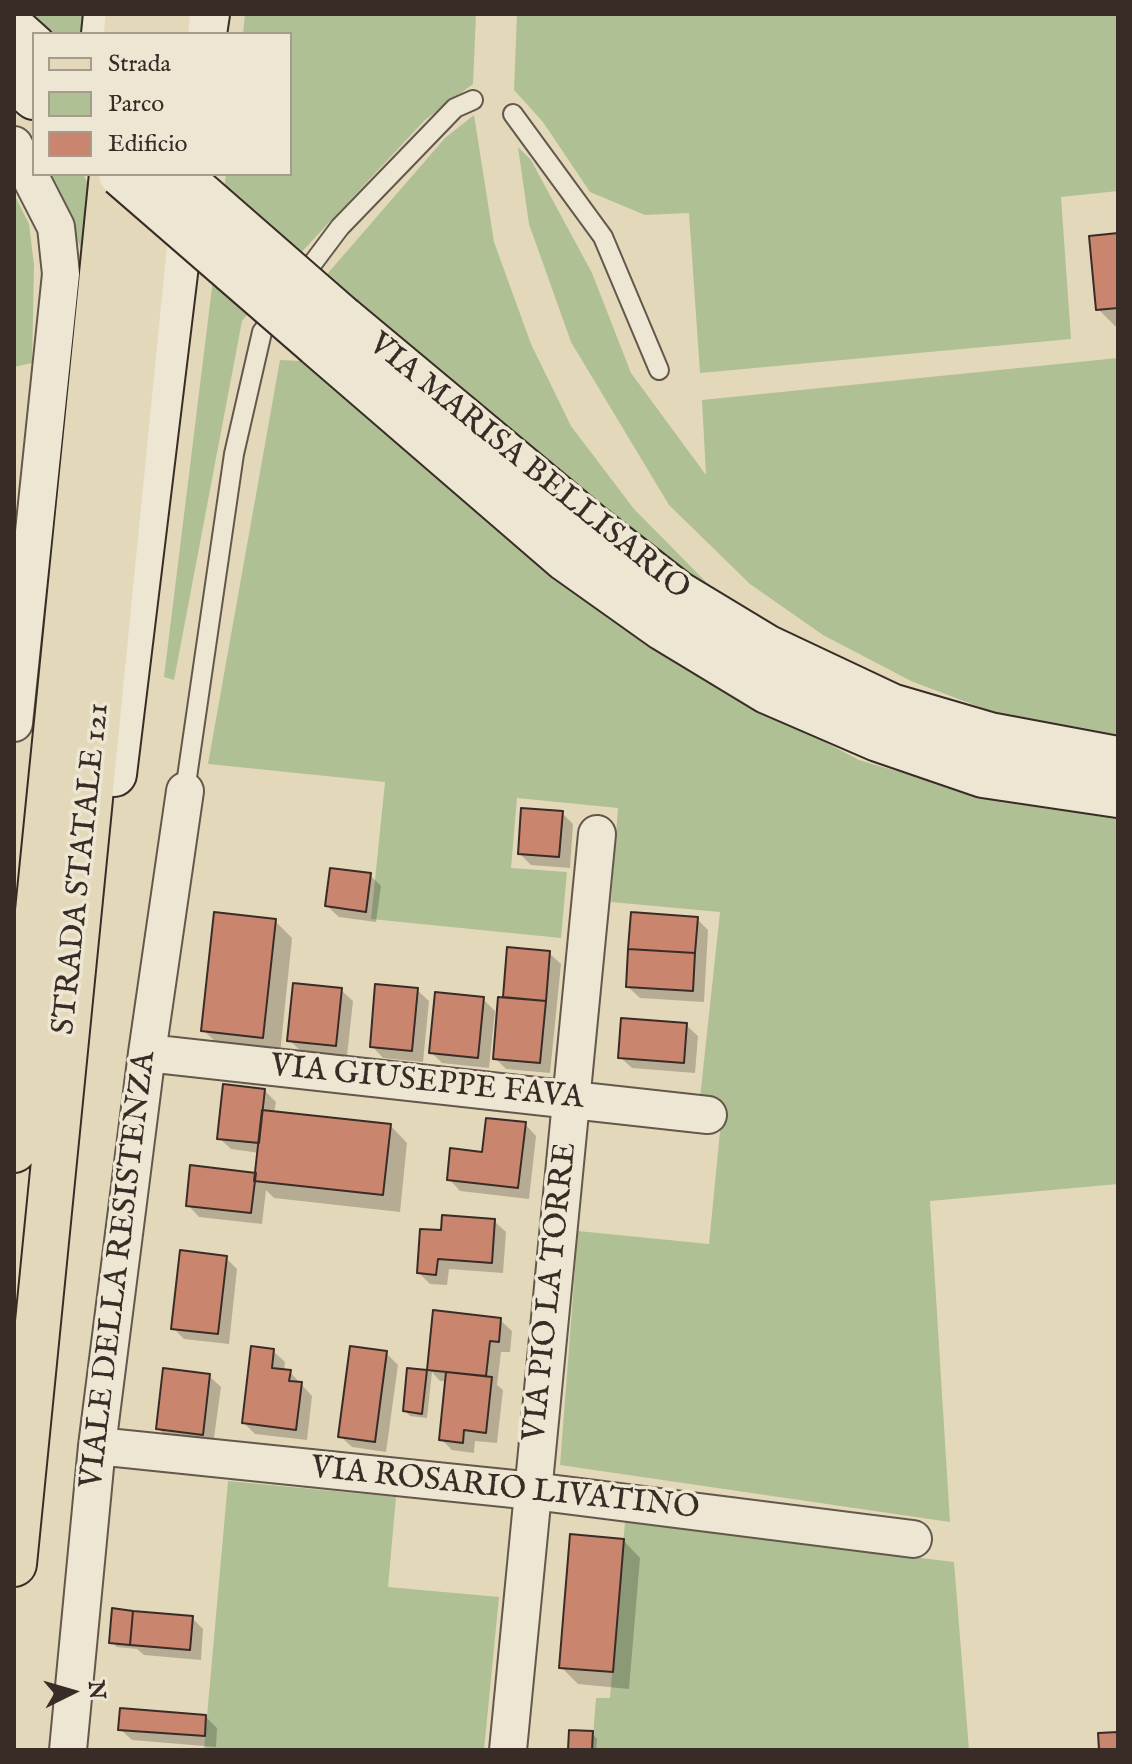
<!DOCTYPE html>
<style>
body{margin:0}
#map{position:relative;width:1132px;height:1764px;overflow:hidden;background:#e4d8ba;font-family:"IM FELL English",serif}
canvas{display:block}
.frame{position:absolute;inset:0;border:16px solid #392c27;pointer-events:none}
.legend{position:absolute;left:32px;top:32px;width:260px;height:144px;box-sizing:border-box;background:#ede6d2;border:2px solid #a59c8e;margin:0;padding:10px 14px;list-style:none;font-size:24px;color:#392c27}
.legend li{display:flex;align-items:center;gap:16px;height:40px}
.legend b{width:40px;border:2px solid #a59c8e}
.north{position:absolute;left:32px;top:1652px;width:80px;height:80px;-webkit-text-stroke:6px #ede6d2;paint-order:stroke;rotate:85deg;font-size:22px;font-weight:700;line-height:32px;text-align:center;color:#392c27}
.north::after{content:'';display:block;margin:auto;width:28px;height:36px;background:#392c27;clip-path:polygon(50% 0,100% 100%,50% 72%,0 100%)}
</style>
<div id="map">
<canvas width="1132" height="1764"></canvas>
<div class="frame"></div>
<ul class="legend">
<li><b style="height:10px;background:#e4d8ba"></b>Strada</li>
<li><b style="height:22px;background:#afc094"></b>Parco</li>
<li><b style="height:22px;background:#ca856e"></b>Edificio</li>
</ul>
<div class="north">N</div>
</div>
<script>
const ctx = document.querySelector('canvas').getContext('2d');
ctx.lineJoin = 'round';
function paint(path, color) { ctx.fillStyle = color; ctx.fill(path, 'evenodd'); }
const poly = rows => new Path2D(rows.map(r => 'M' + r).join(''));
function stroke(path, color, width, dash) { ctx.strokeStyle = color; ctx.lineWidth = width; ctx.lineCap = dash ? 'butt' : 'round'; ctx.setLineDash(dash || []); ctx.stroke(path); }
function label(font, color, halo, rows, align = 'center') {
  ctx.font = font + ' "IM FELL English",serif'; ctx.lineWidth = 7; ctx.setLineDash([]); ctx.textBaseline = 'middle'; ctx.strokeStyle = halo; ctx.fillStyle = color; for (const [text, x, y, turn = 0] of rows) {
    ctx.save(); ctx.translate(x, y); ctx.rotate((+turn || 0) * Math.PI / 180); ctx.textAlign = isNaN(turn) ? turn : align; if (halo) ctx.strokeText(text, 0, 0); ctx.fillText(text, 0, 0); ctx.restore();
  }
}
paint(poly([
 [26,14,94,14,92,34,48,34],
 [245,14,476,14,473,84,425,120,296,258,242,321,174,680,164,677,226,174,290,174,290,34,243,34],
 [517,14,1118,14,1118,191,1061,197,1071,339,700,373,689,213,645,215,590,192,543,122,514,90],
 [474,115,494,242,531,344,571,426,634,509,710,586,711,596,322,280,445,138],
 [518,147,531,160,592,273,631,373,706,475,702,400,1118,358,1118,736,990,711,911,681,823,635,750,584,669,505,571,342,529,224],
 [46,174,83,174,90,188,81,248],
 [14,194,29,224,34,265,32,363,14,367],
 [280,360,302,361,507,536,726,690,859,760,957,789,1118,817,1118,1184,930,1201,950,1522,560,1465,578,1231,709,1244,723,1101,700,1098,720,912,611,902,618,808,517,798,511,868,567,872,561,938,371,919,385,782,208,764],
 [228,1481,396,1497,388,1587,499,1597,484,1750,204,1750],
 [625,1522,954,1562,969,1750,592,1750,596,1698,610,1698]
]), '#afc094');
paint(poly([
 [1118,235,1118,326,1115,326,1098,309],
 [562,813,573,824,570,868,531,865,520,854],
 [370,875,381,886,376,922,339,917,327,906],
 [697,919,708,930,704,1002,640,998,628,987],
 [275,921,292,938,280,1054,221,1047,203,1030],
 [509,949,549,953,561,964,550,1073,506,1069,495,1058,505,999],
 [341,990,353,1001,347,1056,301,1051,289,1040],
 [417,990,429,1001,423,1062,383,1058,372,1046],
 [483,999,495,1011,489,1068,442,1063,431,1052],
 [686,1025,698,1036,695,1073,632,1068,620,1057],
 [264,1090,276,1102,274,1113,390,1125,407,1143,400,1212,274,1198,266,1190,262,1224,199,1217,188,1205,257,1175,260,1153,231,1149,219,1138],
 [525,1124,536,1136,529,1199,460,1191,449,1179],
 [494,1221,506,1232,503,1273,449,1269,447,1285,430,1284,419,1273,443,1232],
 [226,1258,237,1269,229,1344,184,1339,173,1328],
 [435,1313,500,1320,512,1331,510,1352,501,1352,497,1385,503,1390,497,1443,475,1441,474,1453,452,1450,441,1439,447,1381,440,1381,432,1372,427,1418,410,1416,405,1411,409,1370,429,1372],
 [273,1351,285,1362,284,1371,290,1372,312,1396,307,1440,255,1434,244,1423],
 [386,1353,398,1365,386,1452,352,1447,340,1436],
 [209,1376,221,1387,213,1445,169,1440,158,1428],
 [623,1540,640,1558,629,1689,578,1684,561,1667],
 [192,1618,203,1629,201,1660,144,1655,137,1649,117,1647,111,1642],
 [206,1717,217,1728,216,1747,132,1740,120,1729],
 [592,1733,597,1739,596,1750,570,1750]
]), '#0003');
const building = poly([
 [1118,233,1118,308,1096,310,1089,236,1118,233],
 [521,808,563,811,559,857,518,854,521,808],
 [330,868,371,873,366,912,325,906,330,868],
 [214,912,276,919,263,1038,201,1031,214,912],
 [631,912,698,917,695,953,628,949,631,912],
 [507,947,550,951,546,1001,503,997,507,947],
 [628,949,695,953,693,991,626,987,628,949],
 [293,983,342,988,336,1046,287,1041,293,983],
 [375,984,418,988,412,1051,370,1047,375,984],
 [435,992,484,997,478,1058,429,1053,435,992],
 [498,997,546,1001,540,1063,493,1059,498,997],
 [621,1018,687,1023,684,1063,618,1058,621,1018],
 [223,1084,265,1089,259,1143,217,1139,223,1084],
 [262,1110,391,1124,383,1195,254,1181,262,1110],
 [486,1118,526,1122,518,1188,447,1180,450,1148,482,1152,486,1118],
 [190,1165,256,1173,251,1213,186,1206,190,1165],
 [442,1215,495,1219,492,1263,438,1259,436,1275,417,1273,420,1229,441,1230,442,1215],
 [180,1250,227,1256,218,1334,171,1329,180,1250],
 [433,1310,501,1318,499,1342,490,1341,486,1376,427,1370,433,1310],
 [251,1346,274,1349,272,1368,291,1370,289,1381,302,1382,296,1430,242,1423,251,1346],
 [350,1346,387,1351,375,1442,338,1437,350,1346],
 [163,1368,210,1374,203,1435,156,1429,163,1368],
 [407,1368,427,1370,422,1414,403,1411,407,1368],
 [446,1372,492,1377,486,1433,464,1430,463,1443,439,1440,446,1372],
 [570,1534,624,1539,613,1672,559,1668,570,1534],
 [112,1608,133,1611,130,1645,109,1643,112,1608],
 [133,1611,193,1616,190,1650,130,1645,133,1611],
 [120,1708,206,1715,205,1736,118,1730,120,1708],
 [569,1730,593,1731,592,1750,568,1750,569,1730],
 [1118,1732,1118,1750,1099,1750,1098,1733,1118,1732]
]);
paint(building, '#ca856e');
stroke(building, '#392c27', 2);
const service = poly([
 [513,114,603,237,659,370],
 [298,283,340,227,455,108,473,100],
 [185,791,234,454,262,332,278,310]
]);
const minor = poly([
 [14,145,56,227,61,274,14,723],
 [147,1053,708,1115],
 [97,1446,533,1491,913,1539],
 [68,1750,97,1446,147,1053,185,791],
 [508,1750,597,834]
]);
const secondary = poly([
 [14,29,34,47],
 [104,34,106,14],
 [204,34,207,14],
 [14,79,34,97],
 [343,319,590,525,677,593,768,648,891,706,990,735,1118,759],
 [317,344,566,559,663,628,767,691,878,739,983,775,1118,795],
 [114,774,185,191]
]);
const primary = poly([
 [126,34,128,14],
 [166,34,168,14],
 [14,1150,112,174],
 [14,1564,152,174]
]);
stroke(service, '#64574c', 22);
stroke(minor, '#64574c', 40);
stroke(secondary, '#392c27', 48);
stroke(primary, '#392c27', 48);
stroke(service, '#ede6d2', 18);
stroke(minor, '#ede6d2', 36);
stroke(secondary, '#ede6d2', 44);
stroke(primary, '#e4d8ba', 44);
const secondaryBridge = poly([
 [121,174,317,344],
 [177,174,343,319]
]);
stroke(secondaryBridge, '#392c27', 48, []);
stroke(secondaryBridge, '#ede6d2', 44);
label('32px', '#392c27', '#ede6d2', [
 ["VIA MARISA BELLISARIO",528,468,39],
 ["STRADA STATALE 121",83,869,-84],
 ["VIA GIUSEPPE FAVA",427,1084,6],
 ["VIALE DELLA RESISTENZA",120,1270,-83],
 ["VIA PIO LA TORRE",552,1292,-84],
 ["VIA ROSARIO LIVATINO",505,1490,6]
]);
</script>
